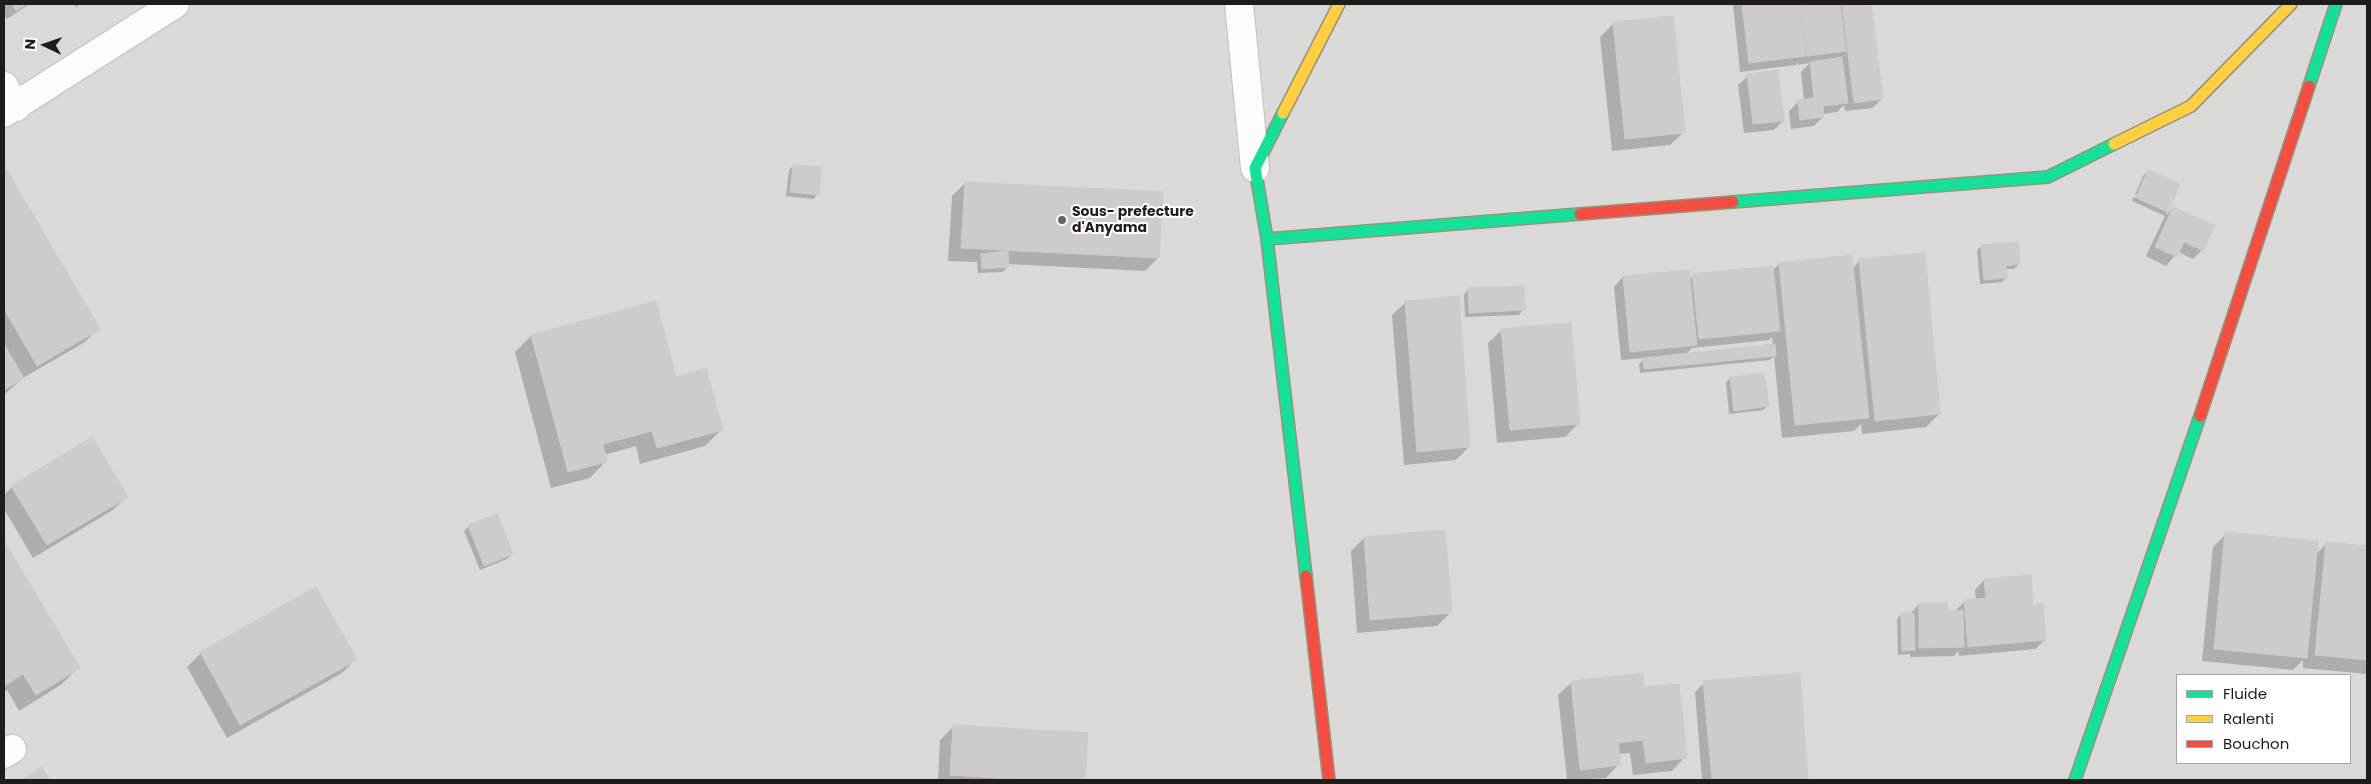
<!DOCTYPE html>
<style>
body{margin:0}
#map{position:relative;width:2371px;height:784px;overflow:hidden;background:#ebe9e6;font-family:Poppins,sans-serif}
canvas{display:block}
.frame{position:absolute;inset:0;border:5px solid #1d1d1d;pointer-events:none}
.legend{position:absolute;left:2176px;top:674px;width:175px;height:90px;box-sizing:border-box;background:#fff;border:1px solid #a5a5a5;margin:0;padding:6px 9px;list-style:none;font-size:15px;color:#1d1d1d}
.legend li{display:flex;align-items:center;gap:10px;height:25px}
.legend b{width:25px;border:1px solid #a5a5a5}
.north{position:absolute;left:20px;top:20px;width:50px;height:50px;-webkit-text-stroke:4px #fff;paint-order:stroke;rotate:273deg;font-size:14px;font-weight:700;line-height:20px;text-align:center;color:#1d1d1d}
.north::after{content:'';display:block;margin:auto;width:18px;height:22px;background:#1d1d1d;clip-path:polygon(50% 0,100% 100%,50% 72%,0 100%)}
</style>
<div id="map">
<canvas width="2371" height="784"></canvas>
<div class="frame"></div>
<ul class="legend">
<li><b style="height:6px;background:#16e098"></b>Fluide</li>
<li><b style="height:6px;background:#ffcf43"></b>Ralenti</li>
<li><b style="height:6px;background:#f24e42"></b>Bouchon</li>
</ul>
<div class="north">N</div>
</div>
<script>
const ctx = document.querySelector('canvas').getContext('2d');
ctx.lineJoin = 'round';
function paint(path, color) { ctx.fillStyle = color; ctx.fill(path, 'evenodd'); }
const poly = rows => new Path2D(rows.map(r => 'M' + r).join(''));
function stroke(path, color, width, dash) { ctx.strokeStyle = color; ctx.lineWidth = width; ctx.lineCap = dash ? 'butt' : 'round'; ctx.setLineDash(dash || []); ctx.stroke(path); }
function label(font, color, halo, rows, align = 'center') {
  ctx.font = font + ' Poppins,sans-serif'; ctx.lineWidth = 4; ctx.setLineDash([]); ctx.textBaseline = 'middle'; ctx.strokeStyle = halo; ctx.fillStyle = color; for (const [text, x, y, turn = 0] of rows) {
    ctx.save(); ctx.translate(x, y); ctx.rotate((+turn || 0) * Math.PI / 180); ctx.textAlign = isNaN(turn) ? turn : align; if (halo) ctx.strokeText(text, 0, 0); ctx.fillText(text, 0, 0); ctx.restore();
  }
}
paint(poly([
 [4,4,2367,4,2367,780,4,780],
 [2177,675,2350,675,2350,763,2177,763]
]), '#dad9d7');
paint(poly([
 [4,4,30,4,7,19,4,15],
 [73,4,81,4,76,7],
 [1733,4,1870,4,1882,99,1872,108,1845,111,1844,105,1837,112,1823,114,1823,117,1814,126,1791,129,1789,111,1798,102,1804,101,1801,72,1810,63,1798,65,1798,62,1796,65,1740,72],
 [1613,24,1684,132,1670,145,1612,151,1600,37],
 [1748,76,1783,121,1774,130,1744,133,1738,85],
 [793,166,818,194,813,199,786,196,789,170],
 [4,168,98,328,85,342,23,378,4,395],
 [2148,171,2179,185,2167,211,2135,195,2143,176],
 [965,183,1158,258,1145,271,1007,264,1007,267,1003,272,978,273,977,262,948,261,952,196],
 [2134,197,2167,212,2166,215,2173,208,2202,250,2193,259,2178,252,2166,266,2146,256,2165,216,2132,201],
 [1982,246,2019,264,2014,269,2005,269,2006,278,2002,282,1980,284,1977,250],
 [1860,260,1939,414,1926,427,1862,434,1861,424,1854,431,1782,438,1774,356,1770,360,1640,373,1639,364,1645,358,1621,360,1614,287,1623,277,1689,280,1693,276,1772,271,1779,264,1852,269],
 [1772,337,1773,346,1685,355,1692,348,1769,340],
 [1468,290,1523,310,1519,315,1465,317,1464,294],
 [1406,302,1469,447,1456,460,1404,465,1392,315],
 [1502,330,1578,424,1565,437,1497,443,1488,343],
 [531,336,676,378,721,430,705,446,640,464,636,446,604,455,606,461,590,478,551,488,515,352],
 [1730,378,1768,406,1763,410,1729,414,1726,383],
 [12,487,126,497,113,510,33,558,4,509,4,495],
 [469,526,512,554,507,559,480,570,464,531],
 [2226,534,2316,554,2327,543,2367,547,2367,674,2303,668,2303,660,2293,670,2202,661,2213,547],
 [1364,538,1450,613,1437,626,1357,633,1351,551],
 [4,544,78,668,62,684,19,711,7,690,4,692],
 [1984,580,2032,606,2045,640,2035,649,1959,656,1958,651,1954,656,1910,657,1910,654,1898,655,1897,619,1901,614,1910,614,1919,604,1946,612,1954,612,1964,602,1976,600,1975,590],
 [316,589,355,660,342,673,227,738,187,667,201,653],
 [1798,674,1807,780,1702,780,1695,692,1704,683],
 [1572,682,1685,757,1672,771,1633,775,1630,753,1618,754,1619,764,1606,778,1567,780,1558,695],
 [954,726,1086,734,1084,780,938,780,940,740]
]), '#0003');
const building = poly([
 [12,4,27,4,16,11,12,4],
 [1742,4,1800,4,1806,56,1749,63,1742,4],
 [1801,4,1840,4,1846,51,1807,56,1801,4],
 [1842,4,1871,4,1883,99,1854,103,1842,4],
 [1673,16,1685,133,1625,139,1613,22,1673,16],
 [1842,57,1848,103,1823,106,1824,117,1800,120,1798,100,1814,98,1810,62,1842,57],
 [1778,70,1784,121,1753,124,1747,74,1778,70],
 [4,165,100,329,37,366,4,309,4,165],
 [793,165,821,167,819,195,790,192,793,165],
 [2148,170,2180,184,2169,211,2136,197,2148,170],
 [965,182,1163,192,1159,258,961,248,965,182],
 [2173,207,2215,226,2203,251,2184,242,2177,257,2155,247,2173,207],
 [2018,242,2020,264,2006,266,2007,278,1984,280,1981,245,2018,242],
 [1008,251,1009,267,982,269,981,254,1008,251],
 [1925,253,1940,414,1875,421,1859,259,1925,253],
 [1852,255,1869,418,1795,425,1779,263,1852,255],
 [1773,266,1780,331,1699,339,1692,274,1773,266],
 [1689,270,1697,345,1630,352,1623,276,1689,270],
 [1524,286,1525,310,1469,313,1468,288,1524,286],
 [1459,296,1470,447,1417,452,1405,301,1459,296],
 [656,301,676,377,706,368,723,430,657,448,652,431,603,444,607,462,568,472,531,335,656,301],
 [1571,323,1580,424,1510,430,1501,329,1571,323],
 [4,344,24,378,4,390,4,344],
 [1775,344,1776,356,1644,369,1643,358,1775,344],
 [1764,373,1769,406,1734,411,1730,377,1764,373],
 [92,437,128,497,47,545,11,486,92,437],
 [497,514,513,554,484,566,468,525,497,514],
 [1445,530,1452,613,1370,620,1364,537,1445,530],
 [2225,532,2318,541,2307,658,2214,649,2225,532],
 [4,541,80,668,36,695,23,674,4,686,4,541],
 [2326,542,2367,546,2367,660,2315,655,2326,542],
 [2031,575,2033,605,2043,603,2046,640,1968,647,1964,600,1986,598,1984,579,2031,575],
 [316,587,357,660,240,725,200,652,316,587],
 [1919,603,1947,603,1947,611,1963,610,1964,647,1919,648,1919,603],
 [1901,613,1914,613,1915,650,1902,651,1901,613],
 [1643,673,1644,687,1679,684,1687,758,1646,763,1643,740,1618,743,1621,765,1580,770,1571,681,1643,673],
 [1800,673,1808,780,1712,780,1703,681,1800,673],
 [953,725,1088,733,1085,780,1030,780,950,775,953,725],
 [41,767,50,780,22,780,41,767]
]);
paint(building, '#cecbc9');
stroke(building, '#cecbc7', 1);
const street = poly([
 [1239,4,1255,168],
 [4,86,16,107],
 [4,113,175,4],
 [4,754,12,749]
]);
const fast = poly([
 [2309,86,2336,4],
 [1283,113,1255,168,1267,239,1306,576],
 [1733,202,2048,177,2114,144],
 [1267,239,1580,214],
 [2075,780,2200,416]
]);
const slow = poly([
 [1283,113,1339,4],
 [2114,144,2191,106,2291,4]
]);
const jam = poly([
 [1580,214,1733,202],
 [2200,416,2309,86],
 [1306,576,1329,780]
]);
stroke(street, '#c2c1c0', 30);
stroke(fast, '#929380', 14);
stroke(slow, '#929380', 14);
stroke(jam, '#929380', 14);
stroke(street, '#fcfcfb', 28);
stroke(fast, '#16e098', 11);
stroke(slow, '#ffcf43', 11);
stroke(jam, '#f24e42', 11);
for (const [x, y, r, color] of [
 [1062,220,5,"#656463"]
]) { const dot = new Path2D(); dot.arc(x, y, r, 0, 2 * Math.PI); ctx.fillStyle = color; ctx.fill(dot); stroke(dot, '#fff', 2); }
label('bold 14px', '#1d1d1d', '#fff', [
 ["Sous- prefecture",1072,212],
 ["d'Anyama",1072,228]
], 'left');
</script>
